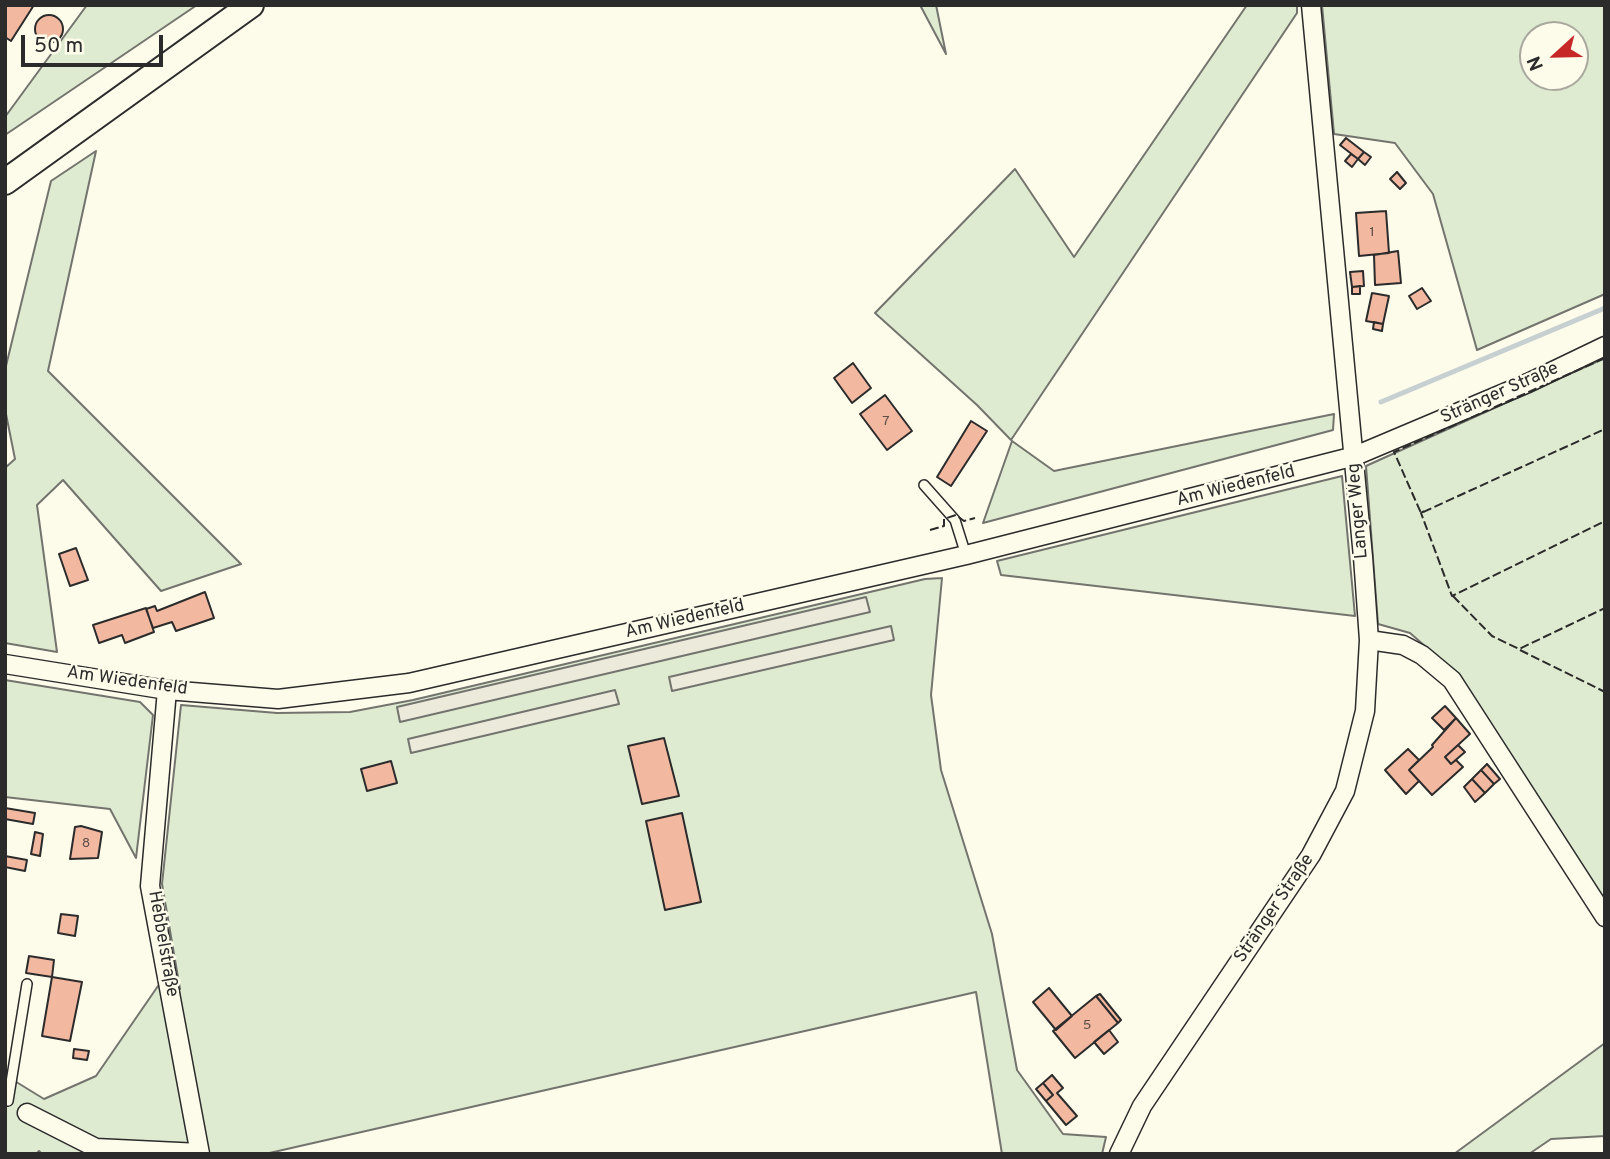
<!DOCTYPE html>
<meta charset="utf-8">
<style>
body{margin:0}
#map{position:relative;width:1610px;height:1159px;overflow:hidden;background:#fdfbea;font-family:Overpass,sans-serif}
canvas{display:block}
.frame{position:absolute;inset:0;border:7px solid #2b2b2b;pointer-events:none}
.north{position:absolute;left:1519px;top:21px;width:70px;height:70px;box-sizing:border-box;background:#fdfbea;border:2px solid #a9a89e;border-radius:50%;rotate:248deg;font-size:19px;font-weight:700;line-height:28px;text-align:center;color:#2b2b2b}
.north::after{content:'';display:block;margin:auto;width:24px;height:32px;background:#c62828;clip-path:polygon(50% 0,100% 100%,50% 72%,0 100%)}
.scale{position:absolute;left:21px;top:35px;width:142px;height:32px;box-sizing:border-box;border:4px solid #2b2b2b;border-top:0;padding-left:9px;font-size:21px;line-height:24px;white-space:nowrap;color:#2b2b2b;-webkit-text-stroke:5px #fdfbea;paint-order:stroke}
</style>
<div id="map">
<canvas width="1610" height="1159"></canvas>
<div class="frame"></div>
<div class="north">N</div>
<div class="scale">50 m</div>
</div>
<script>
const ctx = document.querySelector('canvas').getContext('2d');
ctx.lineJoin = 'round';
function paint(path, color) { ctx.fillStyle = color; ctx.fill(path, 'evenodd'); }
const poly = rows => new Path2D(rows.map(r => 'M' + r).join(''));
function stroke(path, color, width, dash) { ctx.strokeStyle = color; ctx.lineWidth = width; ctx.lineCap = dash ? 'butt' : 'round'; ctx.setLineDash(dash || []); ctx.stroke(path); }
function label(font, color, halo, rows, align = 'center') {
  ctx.font = font + ' Overpass,sans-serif'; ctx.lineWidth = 5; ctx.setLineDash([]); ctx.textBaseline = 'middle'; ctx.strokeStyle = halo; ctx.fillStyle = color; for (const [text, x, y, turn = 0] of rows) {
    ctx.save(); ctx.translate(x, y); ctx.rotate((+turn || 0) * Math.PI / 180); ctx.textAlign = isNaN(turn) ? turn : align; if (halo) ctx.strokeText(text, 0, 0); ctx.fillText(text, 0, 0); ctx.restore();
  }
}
const green = poly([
 [87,5,197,5,5,135,5,117,87,5],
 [920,5,936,5,946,54,920,5],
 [1247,5,1297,5,1297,13,1011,440,977,405,875,313,1015,169,1074,257,1247,5],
 [1322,5,1605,5,1605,294,1477,350,1433,194,1395,143,1334,134,1322,5],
 [1533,35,1575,35,1575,77,1533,77,1533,35],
 [96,151,48,371,241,564,161,591,63,480,37,505,57,652,5,643,5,468,15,459,5,409,5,370,51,181,96,151],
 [1605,358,1605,902,1457,674,1410,633,1378,624,1366,466,1605,358],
 [1334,414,1333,430,983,523,1012,441,1054,471,1334,414],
 [1342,476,1355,616,1001,575,997,561,1342,476],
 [942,578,931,695,941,770,992,934,1017,1070,1063,1134,1106,1137,1102,1154,1002,1154,976,992,265,1154,42,1154,39,1151,36,1154,5,1154,5,1075,44,1099,96,1076,158,986,180,989,162,884,181,705,277,713,350,712,413,700,925,579,942,578],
 [5,680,140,702,153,715,136,858,110,809,5,797,5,680],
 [1605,1043,1605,1136,1551,1139,1529,1154,1454,1154,1605,1043]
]);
paint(green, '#deebd1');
stroke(green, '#74746e', 2);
const parking = poly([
 [866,597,870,612,400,722,397,707,866,597],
 [891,626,894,640,672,691,669,677,891,626],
 [615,690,619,704,411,753,408,739,615,690]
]);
paint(parking, '#eceadb');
stroke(parking, '#74746e', 2);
stroke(poly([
 [1381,402,1605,308]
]), '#c7d0d0', 5);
const building = poly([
 [5,5,34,5,11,41,5,37,5,5],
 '35 29a14 14 0 1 1 28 0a14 14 0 1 1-28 0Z',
 [1346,138,1364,152,1358,159,1340,145,1346,138],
 [1364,152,1371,157,1365,165,1358,159,1364,152],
 [1351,154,1358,159,1352,167,1345,161,1351,154],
 [1397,172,1406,183,1400,189,1390,179,1397,172],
 [1386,211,1389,253,1359,256,1356,213,1386,211],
 [1398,251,1401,283,1375,285,1374,255,1398,251],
 [1363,271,1364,286,1352,287,1350,272,1363,271],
 [1360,286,1360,294,1352,294,1352,287,1360,286],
 [1422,288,1431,301,1417,309,1409,296,1422,288],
 [1372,293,1389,296,1383,324,1366,321,1372,293],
 [1374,322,1383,324,1382,331,1373,329,1374,322],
 [853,363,871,388,852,403,834,378,853,363],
 [885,395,912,431,887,450,860,414,885,395],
 [971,421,987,431,951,486,937,477,971,421],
 [76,548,88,580,70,586,59,554,76,548],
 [205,592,214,618,176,631,172,622,153,628,146,609,155,606,157,611,205,592],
 [146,608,154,632,125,643,122,635,99,643,93,625,146,608],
 [1445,706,1456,718,1444,730,1432,718,1445,706],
 [1456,718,1470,734,1445,757,1451,764,1456,760,1463,767,1432,795,1409,770,1433,747,1432,745,1456,718],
 [664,738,679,796,642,804,628,746,664,738],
 [1458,745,1465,752,1451,764,1445,757,1458,745],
 [1408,749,1419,760,1409,770,1419,781,1406,794,1385,770,1408,749],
 [391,761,397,783,367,791,361,769,391,761],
 [1487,764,1500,779,1494,784,1481,770,1487,764],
 [1481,770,1494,784,1485,793,1472,779,1481,770],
 [1472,779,1485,793,1475,802,1464,787,1472,779],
 [5,808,35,813,33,824,5,819,5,808],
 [682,813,701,902,665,910,646,821,682,813],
 [81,826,102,832,98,858,70,859,75,827,81,826],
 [35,832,43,834,40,856,31,854,35,832],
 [5,856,27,860,25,871,5,867,5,856],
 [61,914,78,916,75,936,58,933,61,914],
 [29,956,54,960,52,977,26,973,29,956],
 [52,977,82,982,70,1041,42,1036,52,977],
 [1049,988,1072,1016,1056,1030,1033,1002,1049,988],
 [1100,994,1121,1020,1118,1023,1096,996,1100,994],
 [1096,996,1118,1023,1075,1058,1053,1031,1096,996],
 [1109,1030,1118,1042,1104,1054,1094,1042,1109,1030],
 [74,1049,89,1051,87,1060,73,1058,74,1049],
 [1052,1075,1063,1088,1057,1093,1077,1116,1066,1125,1046,1101,1053,1095,1043,1083,1052,1075],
 [1043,1083,1053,1095,1046,1101,1036,1089,1043,1083]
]);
paint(building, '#f2b8a0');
stroke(building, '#2b2b2b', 2);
const lane = poly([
 [924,485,955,520,966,555],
 [8,1101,27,984]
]);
const street = poly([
 [1369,640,1403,645,1422,655,1452,680,1605,917],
 [5,664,167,690,278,699,409,683,966,555,1355,456,1528,383,1605,346],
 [167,690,150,886,200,1154],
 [27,1113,96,1148,200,1153],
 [1119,1154,1142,1106,1311,855,1345,791,1365,711,1369,640,1363,557,1311,5]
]);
const secondary = poly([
 [5,182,251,5]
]);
stroke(lane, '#2b2b2b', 12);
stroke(street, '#2b2b2b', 21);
stroke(secondary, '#2b2b2b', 28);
stroke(lane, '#fdfbea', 9);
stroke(street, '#fdfbea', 18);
stroke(secondary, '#fdfbea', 24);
stroke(poly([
 [1605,358,1394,452,1421,513,1605,429],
 [1424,511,1421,513,1452,596,1605,521],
 [930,530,944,526,944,519,956,515,964,521,975,518],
 [1453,596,1492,636,1519,649,1605,608],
 [1520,650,1605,692]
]), '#2b2b2b', 2, [9, 3.5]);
label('14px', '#5d4e48', null, [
 ["1",1372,233],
 ["7",886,422],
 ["8",86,844],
 ["5",1087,1026]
]);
label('18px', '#2b2b2b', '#fdfbea', [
 ["Stränger Straße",1500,394,-24],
 ["Am Wiedenfeld",1236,487,-14],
 ["Langer Weg",1359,511,-95],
 ["Am Wiedenfeld",685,620,-13],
 ["Am Wiedenfeld",127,682,8],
 ["Stränger Straße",1275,909,-56],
 ["Hebbelstraße",162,944,80]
]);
</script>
